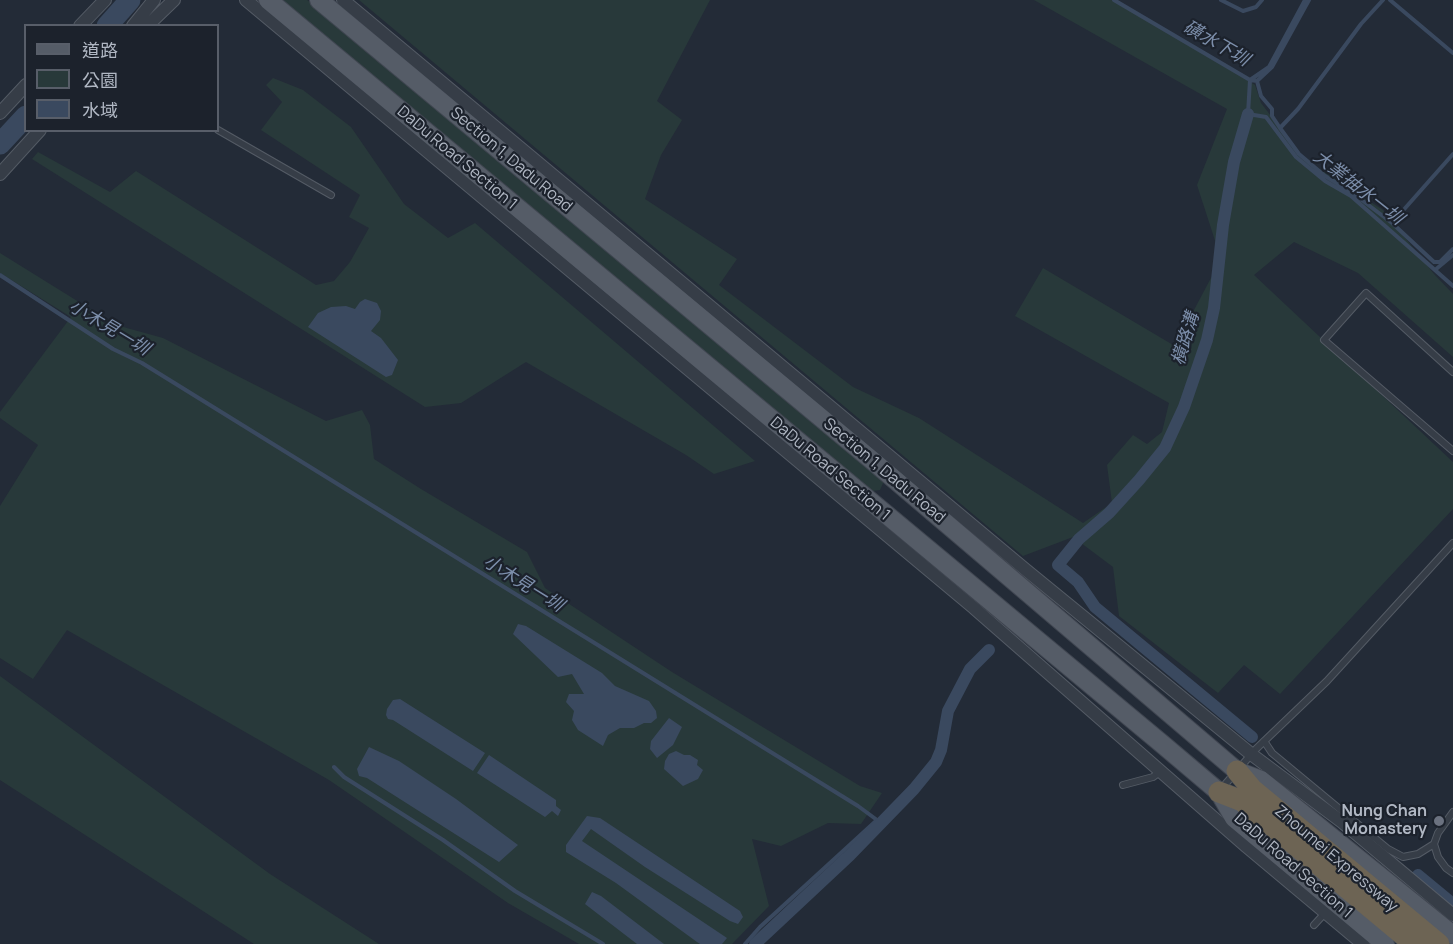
<!DOCTYPE html>
<meta charset="utf-8">
<style>
body{margin:0}
#map{position:relative;width:1453px;height:944px;overflow:hidden;background:#232b37;font-family:Manrope,"Noto Sans TC",sans-serif}
canvas{display:block}
.legend{position:absolute;left:24px;top:24px;width:195px;height:108px;box-sizing:border-box;background:#1c222c;border:2px solid #585e69;margin:0;padding:8px 10px;list-style:none;font-size:18px;color:#b1b8c4}
.legend li{display:flex;align-items:center;gap:12px;height:30px}
.legend b{width:30px;border:2px solid #585e69}
</style>
<div id="map">
<canvas width="1453" height="944"></canvas>
<ul class="legend">
<li><b style="height:8px;background:#555c67"></b>道路</li>
<li><b style="height:16px;background:#28393a"></b>公園</li>
<li><b style="height:16px;background:#3a495f"></b>水域</li>
</ul>
</div>
<script>
const ctx = document.querySelector('canvas').getContext('2d');
ctx.lineJoin = 'round';
function paint(path, color) { ctx.fillStyle = color; ctx.fill(path, 'evenodd'); }
const poly = rows => new Path2D(rows.map(r => 'M' + r).join(''));
function stroke(path, color, width, dash) { ctx.strokeStyle = color; ctx.lineWidth = width; ctx.lineCap = dash ? 'butt' : 'round'; ctx.setLineDash(dash || []); ctx.stroke(path); }
function label(font, color, halo, rows, align = 'center') {
  ctx.font = font + ' Manrope,"Noto Sans TC",sans-serif'; ctx.lineWidth = 4.5; ctx.setLineDash([]); ctx.textBaseline = 'middle'; ctx.strokeStyle = halo; ctx.fillStyle = color; for (const [text, x, y, turn = 0] of rows) {
    ctx.save(); ctx.translate(x, y); ctx.rotate((+turn || 0) * Math.PI / 180); ctx.textAlign = isNaN(turn) ? turn : align; if (halo) ctx.strokeText(text, 0, 0); ctx.fillText(text, 0, 0); ctx.restore();
  }
}
paint(poly([
 [281,0,307,0,310,2,884,481,880,490,873,491,835,462],
 [359,0,710,0,657,101,682,120,661,155,645,199,737,259,719,285,853,387,919,418,1083,523,1112,503,1107,465,1133,435,1147,444,1162,432,1169,403,1015,316,1043,268,1185,352,1194,310,1221,259,1197,185,1227,109,1034,0,1112,0,1214,58,1255,85,1261,103,1304,159,1383,210,1434,274,1453,294,1453,357,1358,273,1294,242,1254,275,1453,462,1453,509,1280,694,1244,665,1218,693,1119,616,1113,567,1073,537,1023,556],
 [273,78,303,90,351,127,404,204,448,238,475,223,755,461,714,474,686,455,526,362,461,403,425,407,32,159,38,152,110,192,136,171,316,285,334,281,350,262,369,228,349,217,360,195,261,130,282,102,266,85],
 [0,253,116,325,163,338,326,421,362,410,370,425,374,459,421,489,527,552,545,588,672,672,860,786,882,793,861,824,828,823,781,846,752,839,769,906,732,944,579,944,508,903,329,780,67,630,33,679,0,658,0,506,38,445,0,418,0,412,71,317,0,273],
 [0,676,270,874,379,944,254,944,0,780]
]), '#28393a');
paint(poly([
 [365,299,377,303,381,311,380,320,371,331,381,338,398,360,392,375,386,377,308,327,318,313,331,307,346,306,355,309,360,302],
 [518,624,526,626,602,673,615,686,649,701,656,711,657,718,651,723,644,723,634,728,620,728,608,735,603,746,578,730,572,720,574,711,566,702,569,694,584,694,572,674,558,677,513,634],
 [400,699,485,753,473,771,393,720,388,719,386,715,387,709,393,700],
 [669,718,682,727,673,745,657,758,650,749,651,741],
 [369,747,399,761,456,799,518,845,499,862,367,778,359,776,357,769],
 [676,751,684,755,690,755,698,760,697,765,703,770,698,779,683,786,664,769,665,761,669,754],
 [489,755,556,800,556,806,561,810,558,816,552,811,545,817,477,773],
 [587,816,600,818,740,911,743,917,738,924,730,921,645,867,591,829,582,841,727,938,722,944,700,944,697,942,616,883,566,852,566,845],
 [592,892,601,896,664,944,637,944,585,904]
]), '#3a495f');
stroke(poly([
 [1114,0,1250,80,1269,67,1305,0],
 [1221,0,1243,11,1256,7,1262,0],
 [1309,0,1272,67,1257,81,1250,80,1248,114,1266,117,1296,157,1325,181,1351,196,1453,286],
 [1390,0,1453,53],
 [1257,81,1261,96,1272,109,1272,116,1280,128,1299,154,1325,176,1350,191,1392,223,1434,262,1440,262,1453,249],
 [1280,128,1298,109,1361,24,1383,0],
 [1392,223,1453,154],
 [1435,270,1453,255],
 [0,275,113,349,142,363,858,806,877,820,760,927,745,944],
 [334,767,344,777,443,840,515,891,603,944]
]), '#3a495f', 4);
stroke(poly([
 [1248,114,1234,162,1223,225,1214,308,1207,340,1184,407,1165,448,1139,480,1109,513,1079,539,1058,565,1078,582,1095,607,1252,737],
 [1418,875,1453,904],
 [755,944,850,855,914,789,936,762,941,750,948,711,970,669,989,650]
]), '#3a495f', 12);
stroke(poly([
 [107,26,130,0],
 [0,144,26,116]
]), '#3a495f', 21);
const lane = poly([
 [218,130,331,195],
 [1453,372,1366,293,1324,340,1453,451],
 [1264,741,1272,753,1388,849,1403,857,1418,854,1434,844,1438,833,1453,812],
 [1123,785,1153,777,1161,771],
 [1221,789,1256,749,1327,681,1453,543],
 [1434,844,1438,857,1446,868,1453,873],
 [1314,925,1325,913]
]);
const street = poly([
 [246,0,974,608,1247,847,1363,944],
 [343,0,1026,570,1251,754,1342,822,1453,915],
 [80,26,105,0],
 [133,26,154,0],
 [147,26,174,0],
 [0,113,26,85],
 [0,174,40,130]
]);
const primary = poly([
 [268,0,1161,743,1219,792,1234,818,1385,944],
 [319,0,873,461,1237,771,1261,780,1453,935]
]);
const highway = poly([
 [1237,771,1252,789,1439,944],
 [1219,792,1242,801,1414,944]
]);
stroke(lane, '#545b65', 8);
stroke(street, '#545b65', 14);
stroke(primary, '#404651', 20);
stroke(highway, '#414852', 22);
stroke(lane, '#363d47', 6);
stroke(street, '#363d47', 12);
stroke(primary, '#555c67', 18);
stroke(highway, '#6d6454', 21);
for (const [x, y, r, color] of [
 [1439,821,6,"#6b7280"]
]) { const dot = new Path2D(); dot.arc(x, y, r, 0, 2 * Math.PI); ctx.fillStyle = color; ctx.fill(dot); stroke(dot, '#1c222c', 2); }
label('16px', '#b1b8c4', '#1c222c', [
 ["DaDu Road Section 1",457,158,40],
 ["Section 1, Dadu Road",511,160,40],
 ["DaDu Road Section 1",830,469,40],
 ["Section 1, Dadu Road",884,471,40],
 ["Zhoumei Expressway",1336,859,40],
 ["DaDu Road Section 1",1293,866,41]
]);
label('bold 16px', '#b1b8c4', '#1c222c', [
 ["Nung Chan",1427,812],
 ["Monastery",1427,830]
], 'right');
label('italic 18px', '#7c8eaa', '#1c222c', [
 ["磺水下圳",1216,44,30],
 ["大業抽水一圳",1358,188,38],
 ["小木見一圳",109,328,31],
 ["橫路溝",1186,339,-73],
 ["小木見一圳",523,584,32]
]);
</script>
